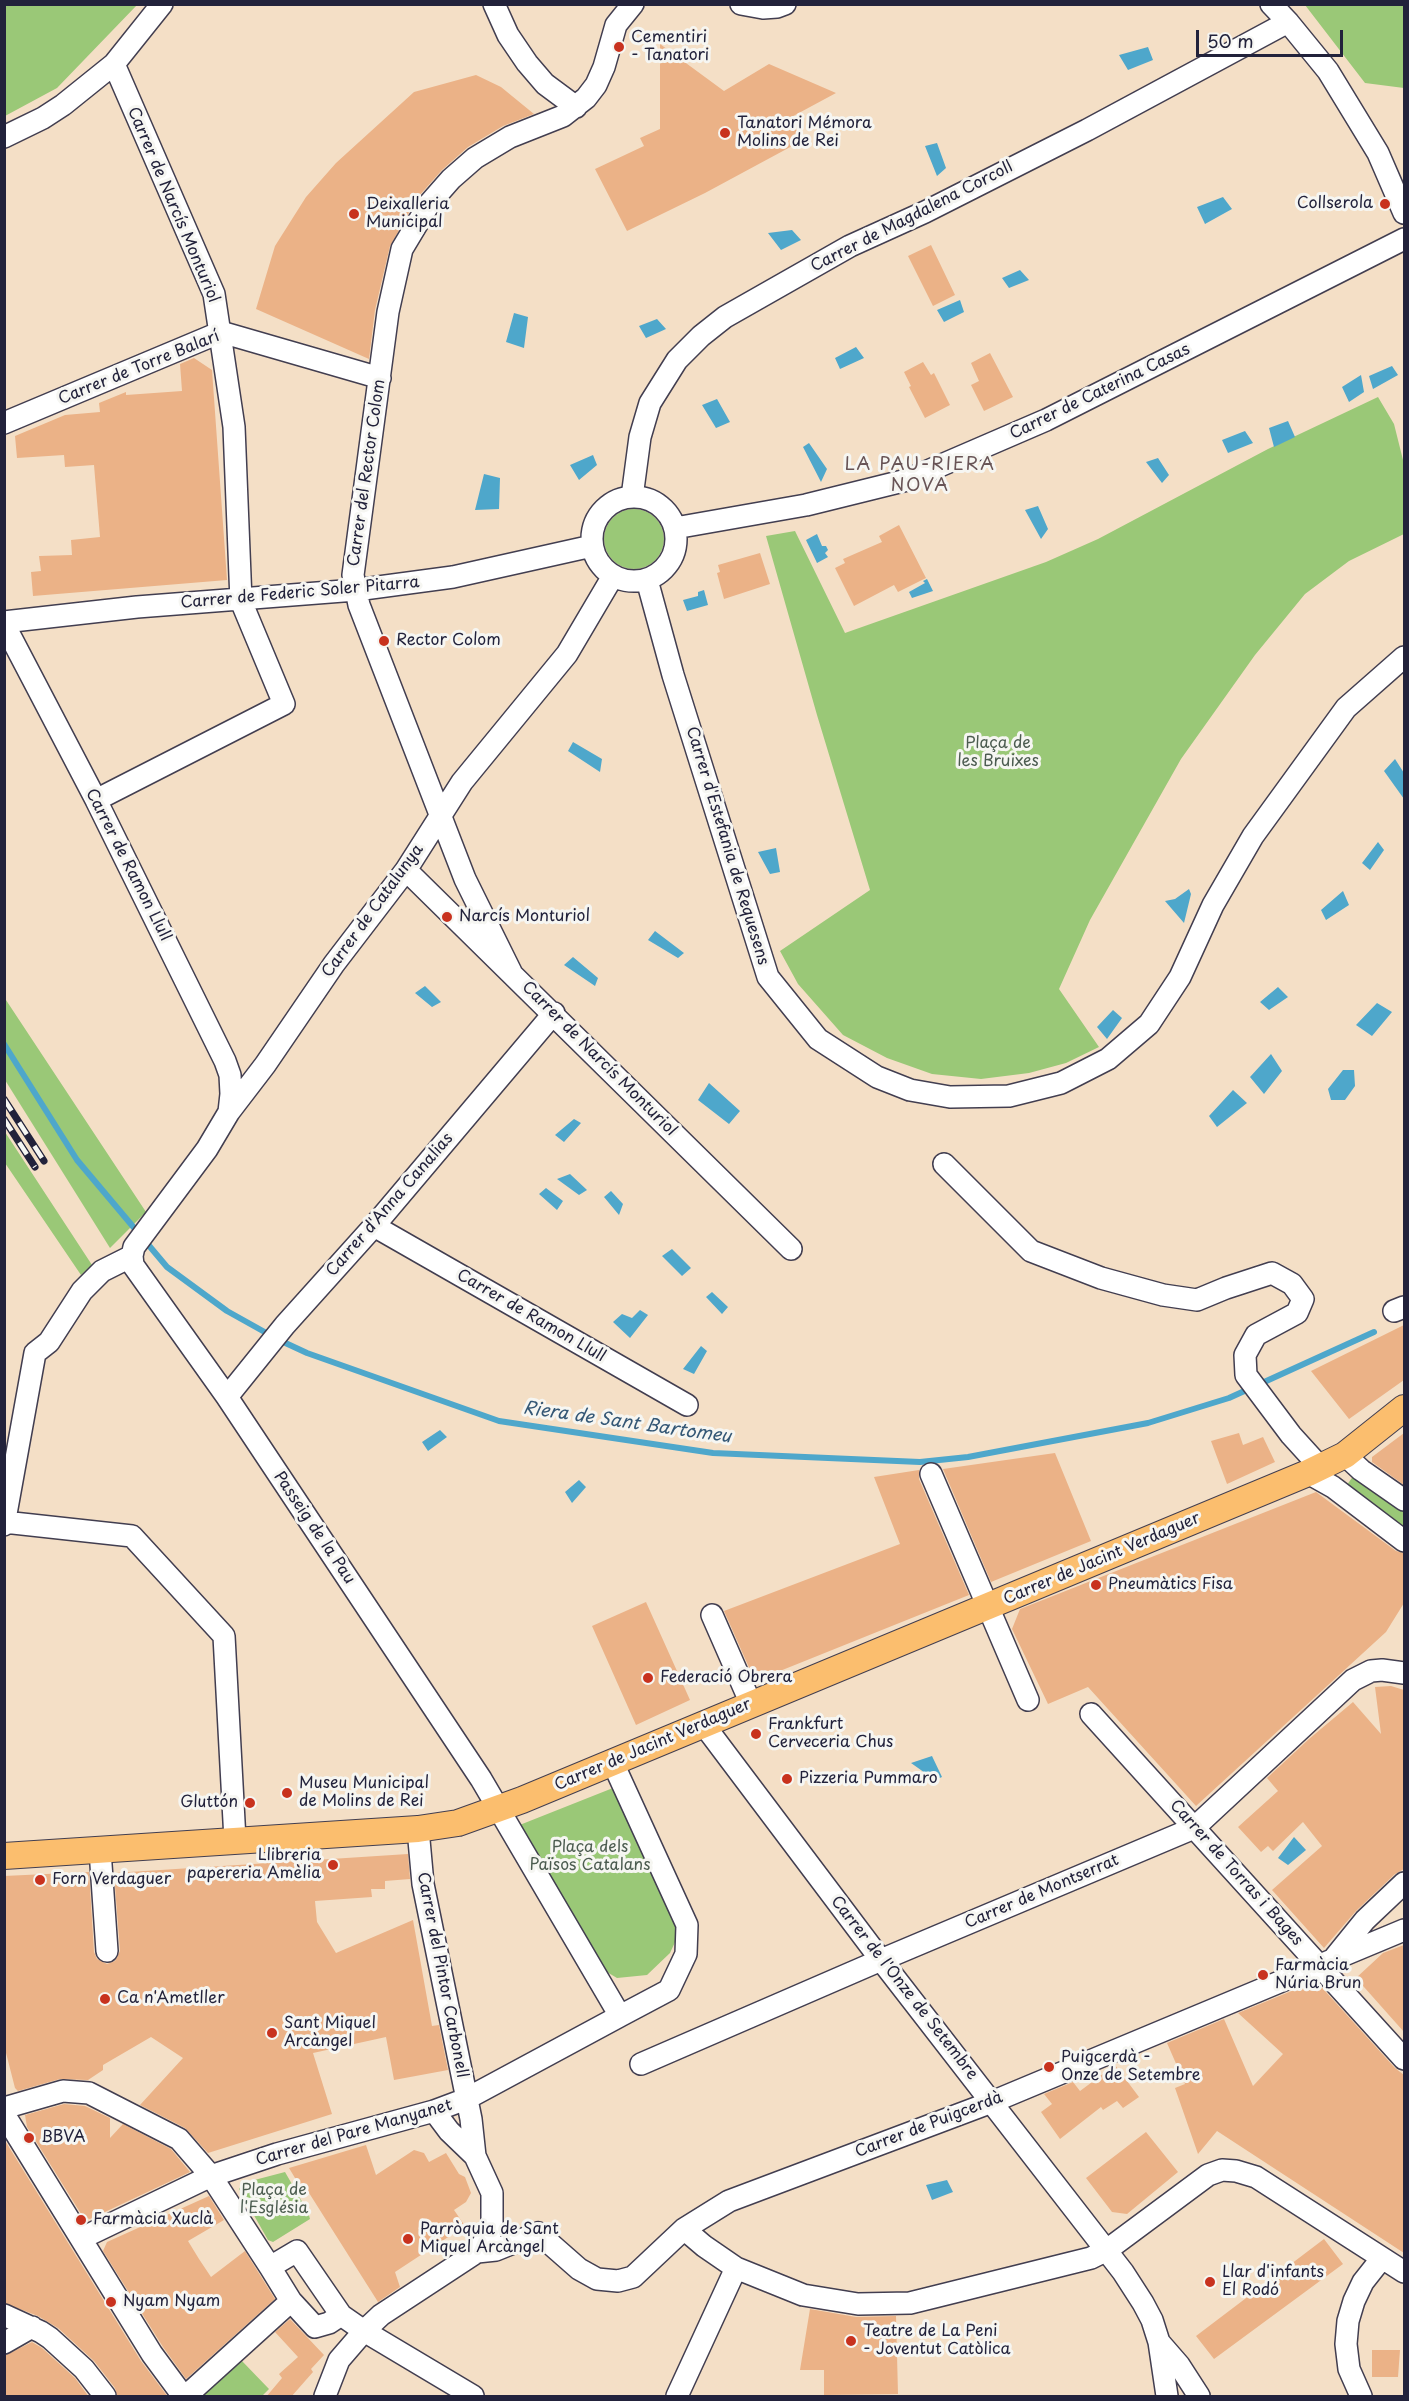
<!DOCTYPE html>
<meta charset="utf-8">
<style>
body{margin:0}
#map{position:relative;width:1409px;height:2401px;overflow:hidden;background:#f4dfc6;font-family:"Playpen Sans",sans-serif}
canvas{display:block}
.frame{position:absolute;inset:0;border:6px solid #22223b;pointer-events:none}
.scale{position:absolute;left:1196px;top:30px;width:147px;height:27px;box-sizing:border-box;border:3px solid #22223b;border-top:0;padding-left:8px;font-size:18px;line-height:21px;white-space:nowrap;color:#22223b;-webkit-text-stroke:4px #f6f6f2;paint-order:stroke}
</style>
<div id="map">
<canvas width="1409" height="2401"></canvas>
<div class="frame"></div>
<div class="scale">50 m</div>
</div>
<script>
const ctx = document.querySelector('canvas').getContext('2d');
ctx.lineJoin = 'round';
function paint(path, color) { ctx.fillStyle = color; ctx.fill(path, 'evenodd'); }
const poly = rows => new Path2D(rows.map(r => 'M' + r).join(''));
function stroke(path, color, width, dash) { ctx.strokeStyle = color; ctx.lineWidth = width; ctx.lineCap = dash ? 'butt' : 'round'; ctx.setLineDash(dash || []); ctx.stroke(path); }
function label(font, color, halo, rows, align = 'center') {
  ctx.font = font + ' "Playpen Sans",sans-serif'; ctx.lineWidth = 6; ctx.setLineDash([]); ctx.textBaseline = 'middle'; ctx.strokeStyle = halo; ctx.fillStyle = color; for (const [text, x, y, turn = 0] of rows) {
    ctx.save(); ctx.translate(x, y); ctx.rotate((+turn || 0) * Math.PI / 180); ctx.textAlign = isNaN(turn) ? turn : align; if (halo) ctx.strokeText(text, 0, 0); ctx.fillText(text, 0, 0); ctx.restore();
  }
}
paint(poly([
 [5,4,137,4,137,5,57,88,5,116],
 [1305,5,1404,5,1404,88,1365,83],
 [1378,397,1394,424,1404,464,1404,534,1349,561,1305,594,1255,655,1181,759,1090,920,1059,989,1099,1047,1066,1063,1029,1073,981,1079,932,1074,887,1058,843,1035,798,984,780,951,870,890,817,715,766,536,795,531,845,633,1046,562,1098,539,1268,449],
 '604 539a30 30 0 1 1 60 0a30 30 0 1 1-60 0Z',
 [4,997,146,1212,110,1248,5,1080],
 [5,1132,92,1265,81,1275,5,1163],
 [1354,1475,1404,1509,1404,1530,1344,1489],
 [618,1786,682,1927,670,1953,647,1975,617,1978,590,1962,507,1830],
 [285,2172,308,2212,310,2219,273,2242,268,2240,239,2189,243,2183],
 [242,2361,269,2389,262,2396,203,2396]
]), '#9ac877');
paint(poly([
 [1148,47,1153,60,1128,70,1119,55],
 [937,143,946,168,937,176,925,146],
 [1223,197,1232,209,1205,224,1197,207],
 [792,230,801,240,781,250,768,233],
 [1020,270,1029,280,1009,288,1002,278],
 [960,300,964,312,944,322,937,310],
 [514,313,528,317,524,348,506,342],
 [657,319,666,329,646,338,639,326],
 [856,347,864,358,840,369,835,358],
 [1392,366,1398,375,1373,389,1369,376],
 [1361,375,1364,392,1349,402,1342,387],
 [717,399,730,422,716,428,702,405],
 [1288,421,1295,437,1274,447,1269,428],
 [1245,431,1253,443,1228,453,1222,440],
 [809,443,827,469,821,482,803,447],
 [593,455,597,465,579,480,570,465],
 [1158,458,1169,475,1162,483,1146,462],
 [484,474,500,478,499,509,475,510],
 [1038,506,1048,529,1041,539,1025,510],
 [817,534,822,546,826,546,828,550,825,553,828,557,817,563,806,540],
 [927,579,933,591,912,598,909,592,925,583,923,581],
 [704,590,708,605,687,611,683,600,698,596,698,592],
 [573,742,602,759,600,772,568,751],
 [1395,759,1404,773,1404,799,1384,771],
 [1378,842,1384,850,1370,870,1362,863],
 [776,848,780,872,770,874,758,852],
 [1189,889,1191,894,1184,923,1165,901,1175,899],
 [1343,891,1349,905,1326,920,1321,910],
 [655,931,684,953,678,958,648,940],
 [573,957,598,978,595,986,564,965],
 [425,986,441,1002,432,1007,415,993],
 [1278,987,1288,997,1269,1010,1260,1002],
 [1377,1003,1392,1012,1372,1036,1356,1025],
 [1113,1010,1122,1018,1107,1039,1097,1027],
 [1271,1054,1282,1071,1264,1094,1250,1077],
 [1343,1070,1354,1070,1355,1086,1345,1100,1331,1100,1328,1089],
 [709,1083,740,1111,729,1124,698,1100],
 [1233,1090,1247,1103,1217,1127,1209,1116],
 [574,1119,581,1123,564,1142,555,1135],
 [570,1174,587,1190,579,1195,557,1179],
 [546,1188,563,1201,557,1210,539,1194],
 [611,1191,623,1204,619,1215,604,1197],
 [672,1249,691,1268,682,1276,662,1256],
 [712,1292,728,1307,722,1314,706,1297],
 [640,1310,648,1315,630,1338,613,1322,622,1314,632,1318],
 [701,1346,707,1351,694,1374,683,1369],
 [440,1430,447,1437,428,1451,422,1442],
 [579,1480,586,1487,572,1503,565,1492],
 [932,1756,942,1777,935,1780,911,1763],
 [1294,1837,1306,1850,1288,1865,1278,1858],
 [947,2180,953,2192,932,2200,926,2185]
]), '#4ea7cb');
stroke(poly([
 [4,1044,77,1160,167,1267,227,1311,270,1335],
 [279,1340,307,1353,499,1421,713,1453,920,1462,968,1457,1148,1423,1229,1398,1374,1332]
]), '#4ea7cb', 6);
paint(poly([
 [660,44,724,91,769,64,836,93,784,121,807,138,705,193,627,231,595,169,644,146,640,138,660,129],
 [476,75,501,87,534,114,503,126,468,147,442,170,418,197,390,246,375,310,369,359,256,309,275,246,306,197,336,163,414,92],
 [931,245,955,295,933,306,908,256],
 [990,353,1013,397,984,411,971,385,979,381,971,363],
 [194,358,212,370,227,580,33,596,31,572,41,571,39,556,72,555,71,540,100,537,94,465,65,467,64,455,17,458,15,436,65,415,100,412,99,403,126,392,126,395,182,391,180,364],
 [923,362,931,375,934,373,950,405,925,418,909,387,911,386,904,372],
 [899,525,926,578,898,592,894,585,854,606,835,568,845,563,843,559,882,542,879,536],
 [760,553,770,584,724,599,717,573,720,572,718,565],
 [1404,1325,1404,1380,1349,1419,1311,1371],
 [1239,1433,1243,1445,1263,1437,1275,1462,1227,1484,1211,1441],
 [1404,1433,1404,1485,1372,1462,1372,1457],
 [1055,1453,1091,1541,991,1582,943,1469],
 [919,1470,919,1479,969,1595,755,1681,724,1611,900,1544,874,1477],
 [1316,1492,1396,1551,1404,1553,1404,1603,1386,1632,1196,1806,1088,1687,1048,1704,1012,1629,1020,1609],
 [646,1602,690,1700,636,1725,592,1626],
 [1391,1686,1404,1690,1404,1869,1395,1874,1356,1911,1324,1948,1272,1890,1322,1846,1303,1822,1273,1851,1268,1846,1261,1852,1238,1827,1278,1791,1267,1778,1309,1739,1353,1702,1381,1734,1375,1687],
 [408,1854,410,1879,385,1881,385,1889,371,1889,372,1897,315,1901,317,1922,336,1953,413,1920,432,2026,439,2025,448,2070,394,2080,386,2037,313,2053,332,2114,208,2153,185,2128,140,2105,183,2058,151,2037,103,2065,103,2070,88,2080,60,2079,18,2091,15,2088,4,2045,4,1876,89,1872,94,1952,97,1959,107,1964,115,1961,120,1951,114,1873],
 [1404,1945,1404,2032,1356,1978,1383,1953],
 [1316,1981,1395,2068,1404,2075,1404,2253,1217,2131,1198,2154,1175,2088,1185,2084,1167,2043,1224,2019,1253,2086,1283,2054,1238,2013],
 [1115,2065,1139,2097,1123,2108,1117,2101,1103,2110,1101,2107,1060,2139,1041,2112,1052,2104,1044,2094,1073,2082,1080,2091],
 [64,2104,85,2106,110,2118,110,2138,123,2124,171,2149,190,2172,90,2219,83,2217,27,2127,25,2115],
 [1146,2132,1178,2172,1127,2214,1112,2212,1086,2178],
 [4,2139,141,2361,168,2397,117,2397,115,2388,94,2361,58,2328,38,2316,4,2303],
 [366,2145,376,2175,414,2150,424,2153,429,2162,446,2153,459,2174,465,2177,471,2193,466,2202,454,2210,465,2226,395,2272,400,2287,378,2302,304,2185,301,2188,289,2168],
 [209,2196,224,2220,188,2241,199,2259,211,2277,245,2251,275,2299,186,2379,163,2347,103,2251,107,2242],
 [1324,2239,1343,2264,1214,2359,1196,2336],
 [810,2309,856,2317,896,2316,898,2394,824,2395,824,2370,800,2370],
 [290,2319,324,2355,311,2369,313,2372,291,2397,266,2397,282,2378,279,2374,298,2357,275,2332],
 [32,2342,42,2348,75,2378,89,2397,4,2397,4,2356],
 [1372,2350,1400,2350,1398,2377,1372,2377]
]), '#ebb287');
const minor = poly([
 [494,4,508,35,527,63,545,84,576,107],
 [741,4,763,8,777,7,785,4],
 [1271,4,1288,22,1328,71,1378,153,1404,213],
 [4,137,43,118,63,105,114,64,162,4],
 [4,423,221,332,380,378],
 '592 539a42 42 0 1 1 84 0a42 42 0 1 1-84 0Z',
 [632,497,640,437,650,403,677,360,701,336,725,317,850,246,925,212,1087,130,1288,22],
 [675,528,806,505,907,480,1046,420,1404,239],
 [647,580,673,675,768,977,818,1039,877,1077,910,1090,950,1097,1009,1096,1061,1083,1108,1059,1149,1024,1180,977,1213,905,1253,836,1346,708,1404,657],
 [4,622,137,607,356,590,453,577,592,546],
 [4,624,96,800,225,1061,230,1075,231,1094,229,1112],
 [96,800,284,704,241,601,234,427,214,294,114,64],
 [406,870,791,1249],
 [511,972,465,879,359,605,353,575,388,312,402,249,429,204,451,179,475,158,510,137,563,116,586,98,596,85,604,67,616,25,633,4],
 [944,1164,1031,1251,1101,1278,1163,1295,1197,1300,1226,1288,1272,1273,1292,1284,1303,1299,1297,1313,1256,1335,1245,1355,1246,1375,1291,1435,1321,1468],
 [374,1226,687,1405],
 [1394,1311,1404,1307],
 [227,1397,285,1325,374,1226,554,1013],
 [1345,1455,1361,1470,1404,1500],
 [1308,1473,1333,1487,1404,1541],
 [931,1474,1028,1700],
 [4,1522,132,1536,224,1636,235,1840],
 [4,1525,35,1353,49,1342,82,1291,102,1271,132,1256],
 [712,1615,751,1704],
 [1091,1714,1404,2059],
 [704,1725,881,1960,1123,2272,1143,2303,1152,2320,1159,2342,1179,2365,1199,2396],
 [612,1761,687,1925,686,1954,669,1990,620,2016,481,1779,227,1397,133,1265,132,1256,134,1247,207,1149,229,1112,265,1065,334,964,406,870,462,782,567,654,613,576],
 [100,1850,107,1951],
 [1335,1957,1365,1920,1404,1883],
 [641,2064,881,1960,1194,1828,1353,1680,1371,1671,1382,1670,1404,1673],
 [4,2108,63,2091,89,2093,179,2139,211,2176,270,2267,297,2251,341,2315,364,2331,473,2396],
 [434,2111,449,2131,475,2156],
 [4,2114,152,2354,183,2396],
 [684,2229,704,2246,736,2268,803,2295,858,2304,910,2303,1091,2258,1107,2250,1208,2175,1222,2170,1236,2171,1256,2177,1404,2272],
 [82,2238,211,2176,277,2154,434,2111,466,2099,620,2016],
 [477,2252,496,2250,538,2233,579,2269,597,2279,618,2281,633,2277,684,2229,729,2201,992,2102,1404,1930],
 [270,2267,291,2301,315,2327,329,2323,341,2315],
 [4,2315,41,2332,50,2338,84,2369,105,2396],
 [1159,2342,1167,2396],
 [4,2343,32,2327],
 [186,2396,291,2301],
 [325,2396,339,2360,364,2331,381,2315,477,2252,492,2230,492,2193,475,2156,471,2119,423,1884,418,1829],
 [677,2396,736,2268],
 [1361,2396,1349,2369,1346,2344,1348,2321,1354,2301,1363,2282,1382,2258]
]);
const major = poly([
 [4,1856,418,1829,458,1823,522,1800,1308,1473,1345,1455,1404,1408]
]);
stroke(minor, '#423e50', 24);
stroke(major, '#423e50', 28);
stroke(minor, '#fff', 21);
stroke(major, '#fbbe6e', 26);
const rail = poly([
 [4,1099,44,1161],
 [4,1119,35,1167]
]);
stroke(rail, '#22223b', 7);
stroke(rail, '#f6f6f2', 4.5, [14]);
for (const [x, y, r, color] of [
 [619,47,6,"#c8321e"],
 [725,133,6,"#c8321e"],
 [1385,204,6,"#c8321e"],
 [354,214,6,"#c8321e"],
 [384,641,6,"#c8321e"],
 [447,917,6,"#c8321e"],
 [1096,1585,6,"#c8321e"],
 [648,1678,6,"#c8321e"],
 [756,1734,6,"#c8321e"],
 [787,1779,6,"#c8321e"],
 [287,1793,6,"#c8321e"],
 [250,1803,6,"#c8321e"],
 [333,1865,6,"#c8321e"],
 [40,1880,6,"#c8321e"],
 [1263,1975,6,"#c8321e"],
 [105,1999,6,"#c8321e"],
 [272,2033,6,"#c8321e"],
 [1049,2067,6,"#c8321e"],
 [29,2138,6,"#c8321e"],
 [81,2220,6,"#c8321e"],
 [408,2239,6,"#c8321e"],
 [1210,2282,6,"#c8321e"],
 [111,2302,6,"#c8321e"],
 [851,2341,6,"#c8321e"]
]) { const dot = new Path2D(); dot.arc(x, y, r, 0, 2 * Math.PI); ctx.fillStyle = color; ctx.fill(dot); stroke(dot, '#f6f6f2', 2); }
label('16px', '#22223b', '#f6f6f2', [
 ["Cementiri",631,38],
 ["- Tanatori",631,56],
 ["Tanatori Mémora",737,124],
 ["Molins de Rei",737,142],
 ["Collserola",1373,204,"right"],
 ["Deixalleria",366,205],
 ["Municipal",366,223],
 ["Rector Colom",396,641],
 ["Narcís Monturiol",459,917],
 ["Pneumàtics Fisa",1108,1585],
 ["Federació Obrera",660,1678],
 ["Frankfurt",768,1725],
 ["Cerveceria Chus",768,1743],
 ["Pizzeria Pummaro",799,1779],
 ["Museu Municipal",299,1784],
 ["de Molins de Rei",299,1802],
 ["Gluttón",238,1803,"right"],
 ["Llibreria",321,1856,"right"],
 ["papereria Amèlia",321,1874,"right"],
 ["Forn Verdaguer",52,1880],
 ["Farmàcia",1275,1966],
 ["Núria Brun",1275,1984],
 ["Ca n'Ametller",117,1999],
 ["Sant Miquel",284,2024],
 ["Arcàngel",284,2042],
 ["Puigcerdà -",1061,2058],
 ["Onze de Setembre",1061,2076],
 ["BBVA",41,2138],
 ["Farmàcia Xuclà",93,2220],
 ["Parròquia de Sant",420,2230],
 ["Miquel Arcàngel",420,2248],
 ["Llar d'infants",1222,2273],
 ["El Rodó",1222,2291],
 ["Nyam Nyam",123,2302],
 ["Teatre de La Peni",863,2332],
 ["- Joventut Catòlica",863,2350]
], 'left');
label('16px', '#22223b', '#f6f6f2', [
 ["Carrer de Narcís Monturiol",173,205,67],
 ["Carrer de Magdalena Corcoll",912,217,-27],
 ["Carrer de Torre Balarí",139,368,-22],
 ["Carrer de Caterina Casas",1100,392,-26],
 ["Carrer del Rector Colom",367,473,-82],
 ["Carrer de Federic Soler Pitarra",300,593,-5],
 ["Carrer d'Estefania de Requesens",727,846,73],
 ["Carrer de Ramon Llull",128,865,63],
 ["Carrer de Catalunya",373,911,-54],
 ["Carrer de Narcís Monturiol",599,1059,45],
 ["Carrer d'Anna Canalias",390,1205,-49],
 ["Carrer de Ramon Llull",531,1316,30],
 ["Passeig de la Pau",314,1528,56],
 ["Carrer de Jacint Verdaguer",1102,1559,-23],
 ["Carrer de Jacint Verdaguer",653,1745,-23],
 ["Carrer de Torras i Bages",1236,1873,48],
 ["Carrer de Montserrat",1042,1892,-23],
 ["Carrer del Pintor Carbonell",442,1975,79],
 ["Carrer de l'Onze de Setembre",904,1988,52],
 ["Carrer de Puigcerdà",929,2125,-21],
 ["Carrer del Pare Manyanet",354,2133,-16]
]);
label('16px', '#4c5c50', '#f6f6f2', [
 ["Plaça de",998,744],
 ["les Bruixes",998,762],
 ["Plaça dels",590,1848],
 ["Països Catalans",590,1866],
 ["Plaça de",274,2191],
 ["l'Església",274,2209]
]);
ctx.letterSpacing = '1.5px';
label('18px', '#685456', '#f6f6f2', [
 ["LA PAU-RIERA",920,465],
 ["NOVA",920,486]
]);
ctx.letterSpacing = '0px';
label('italic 18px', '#345775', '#f6f6f2', [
 ["Riera de Sant Bartomeu",627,1423,8]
]);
</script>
